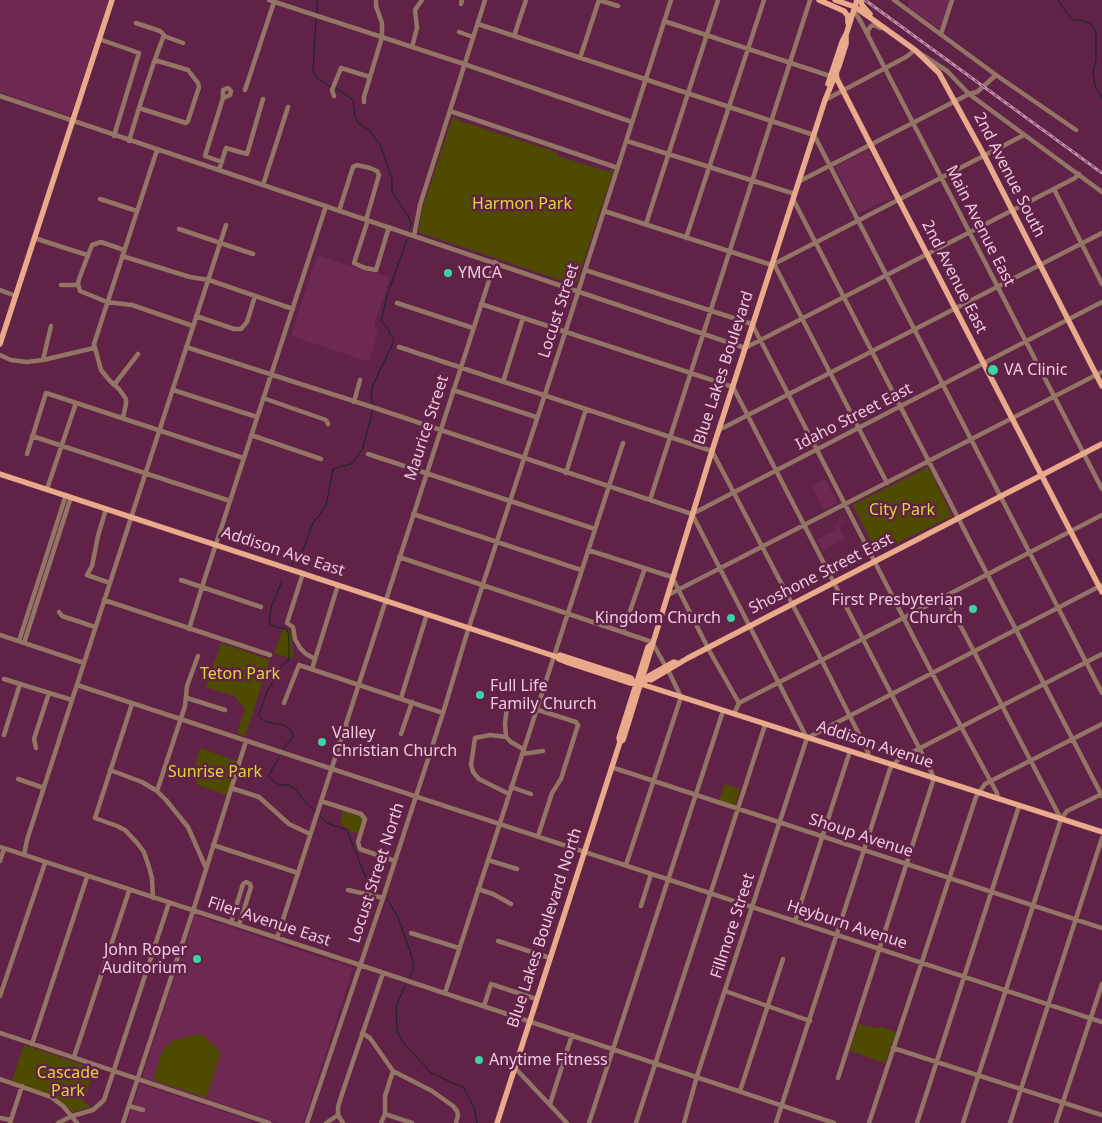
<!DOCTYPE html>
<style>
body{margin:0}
canvas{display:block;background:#602246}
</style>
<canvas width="1102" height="1123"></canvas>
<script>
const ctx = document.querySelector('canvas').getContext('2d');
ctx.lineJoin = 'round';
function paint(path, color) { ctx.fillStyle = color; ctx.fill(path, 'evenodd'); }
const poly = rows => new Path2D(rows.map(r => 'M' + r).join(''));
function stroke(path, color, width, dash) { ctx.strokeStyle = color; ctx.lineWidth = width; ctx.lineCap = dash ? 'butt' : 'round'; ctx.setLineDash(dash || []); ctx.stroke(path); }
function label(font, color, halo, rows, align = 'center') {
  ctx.font = font + ' "Noto Sans",sans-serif'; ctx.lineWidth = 5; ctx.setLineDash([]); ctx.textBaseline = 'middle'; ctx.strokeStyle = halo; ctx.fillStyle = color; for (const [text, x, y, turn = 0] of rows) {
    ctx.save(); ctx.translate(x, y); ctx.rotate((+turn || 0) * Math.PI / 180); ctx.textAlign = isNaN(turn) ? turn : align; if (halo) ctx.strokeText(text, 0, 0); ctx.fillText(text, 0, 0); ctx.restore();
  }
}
paint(poly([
 [0,0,109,0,70,116,0,92],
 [909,0,950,0,941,30,907,6],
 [867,150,869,151,893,199,883,201,858,213,835,167],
 [317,255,390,278,374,325,378,332,369,362,291,336],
 [825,479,838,503,824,510,812,486],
 [844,520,845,522,838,526,845,539,823,550,817,539,836,530,835,525],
 [195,915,353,968,303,1123,280,1123,142,1078],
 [140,1084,252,1121,252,1123,127,1123]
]), '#6e2952');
paint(poly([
 [453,116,457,120,556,152,558,156,608,172,612,169,613,172,576,284,575,285,418,232,422,210],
 [928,467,952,516,877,553,853,505],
 [283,629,291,633,293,659,274,653],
 [221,643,270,660,245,736,237,733,245,709,234,696,206,687],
 [200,748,237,761,227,795,198,785,193,773],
 [725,784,740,789,735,806,719,800],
 [343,811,363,818,358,834,350,831,340,823],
 [859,1024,876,1028,882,1027,896,1032,885,1063,850,1051],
 [197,1034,206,1037,211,1044,217,1046,218,1051,221,1052,207,1096,204,1097,153,1080,161,1055,165,1047,174,1040],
 [24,1045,95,1069,83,1102,92,1107,73,1112,54,1096,12,1081]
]), '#4e4b00');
stroke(poly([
 [317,0,317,13],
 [1058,0,1068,15,1074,20,1083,20,1092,25,1096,32,1096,60,1093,71,1095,86,1102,98],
 [316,20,313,71,317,78,331,87],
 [336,88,353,100,355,116,358,123,369,130,381,146,392,179,392,192,408,216,411,224,409,229],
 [373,404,371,394,373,385,394,341,387,327,381,321,387,296,407,239],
 [292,565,294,560,302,552,313,523,326,506,333,469,351,464,362,450,373,410],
 [282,581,272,605,269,619,270,624,276,627,286,629,289,634,289,660,282,665,267,692,259,714,260,718,266,722,284,725,290,729,293,734,292,738,283,749],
 [280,756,271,771,269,776,272,780,280,785,288,785,294,788,307,804,315,811],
 [320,815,327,823,347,830,365,876,381,893],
 [387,899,398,917,411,954,413,964,413,971,410,977],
 [405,986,396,1007,397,1030,402,1041,431,1073,464,1088,474,1108,477,1123]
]), '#13252c', 1);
stroke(poly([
 [269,0,461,63,632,122],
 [599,0,618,6],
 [894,0,996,75,1076,130],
 [461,4,462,0],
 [854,11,861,22,1102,489],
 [664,21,833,77],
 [136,23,160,31,164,35,154,62],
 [478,24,814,135,1102,693],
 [459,32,473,37],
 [941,34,952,0],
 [868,35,868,30,871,26,875,25,880,28],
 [164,36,183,43],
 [514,36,526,0],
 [99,39,139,53,114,136],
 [412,47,417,28,415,10,422,0],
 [580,58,599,0],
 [245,90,274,2],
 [0,96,745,348,1075,178,1079,174],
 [334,96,332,90,341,68,370,77],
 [825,100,906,57,915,50,947,71,969,94,1102,192],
 [364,102,364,97,382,37,382,23,376,6,376,0],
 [450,111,618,168],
 [129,141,139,108,154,62,158,61,188,70,198,83,199,87,188,121,186,123,139,108],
 [627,141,795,194],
 [222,162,205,156,223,98,223,90,228,88,231,91,230,95,223,98],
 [219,170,226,148,247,154,263,99],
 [798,182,969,94,977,92,996,75],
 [263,185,288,107],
 [1054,189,1102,284],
 [100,199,137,211],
 [793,199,1102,796],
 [339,211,353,167,357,165,370,168,377,171,379,175,366,220],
 [604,211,775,266,887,483],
 [368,220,354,263,365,268,376,270,389,227],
 [646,224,718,0],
 [179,229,253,254],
 [414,236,420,205,485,0],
 [34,238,87,255],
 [686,238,764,0],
 [124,250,101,242,92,245,79,279,78,284,80,291,107,302,132,305,193,326],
 [122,256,190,277,209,280,293,309],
 [772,265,1024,135],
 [585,270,752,324,932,673,997,793,998,799],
 [61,285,78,285],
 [0,290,16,296],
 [397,303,473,328],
 [481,304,733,387,930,769,934,778,838,1078],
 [196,316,234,329,241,329,247,322,255,296],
 [186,347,372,407,692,514,807,738],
 [399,347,712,451,820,657,868,752,869,758],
 [0,355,11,360,27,362,43,360,94,348],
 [43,360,51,326],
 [503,382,523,318],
 [114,385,138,354],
 [173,390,257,417],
 [453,390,536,417],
 [263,398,326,420,328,424],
 [354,402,360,380],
 [123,418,126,404,126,399,119,389,110,381,101,370,94,344,157,150],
 [719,430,1102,233],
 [251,435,321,459],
 [32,436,230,501],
 [27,454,46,393,243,458],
 [368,454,595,529],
 [566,473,586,409],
 [47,489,76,403],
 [650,500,810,0],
 [106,509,98,536,92,566,87,575,110,583],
 [413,514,581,570],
 [692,514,1102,302],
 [588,550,672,577,710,652,739,703,734,714],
 [399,557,652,642,666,667],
 [303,573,287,623,293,627,295,639,300,648,306,654,315,659],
 [181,580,261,607],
 [668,595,1102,372],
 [945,596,1061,819],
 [104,600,270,655],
 [59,612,62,616,95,627],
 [189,629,202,587,326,206],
 [623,631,645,568],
 [0,635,84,663],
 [19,641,66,495],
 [24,643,71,497],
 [312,669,338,585],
 [4,679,72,700],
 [77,685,1102,1022],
 [187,698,225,710],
 [401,698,427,614],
 [284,703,299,665,443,713],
 [739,703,1102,515],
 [132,704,95,818,117,826,125,830,138,844,144,852,149,867,152,878,153,898],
 [535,709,576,722,578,725,561,779,552,793,538,836],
 [345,727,372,736],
 [401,734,412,702],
 [4,735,20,684],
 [506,737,505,723,507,708],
 [807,738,1102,585],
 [36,748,34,739,49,693],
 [522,754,543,751],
 [611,767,1102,928],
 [110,770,142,782,157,791,166,800,188,827,206,868],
 [18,779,44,788],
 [511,787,531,794],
 [231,788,259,797,289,824,310,834],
 [157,791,185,706,187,686,198,656],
 [509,794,479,779,473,772,471,765,475,738,490,735,506,737,511,742,523,749],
 [321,801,361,814,365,819,358,842,360,849,395,861],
 [213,845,298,873],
 [0,847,360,965,834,1123],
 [24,855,27,840,72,700,226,225],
 [488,860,517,869],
 [0,861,4,849],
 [626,865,681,697,668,670],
 [478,889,493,894,511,904],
 [348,890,383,898],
 [641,906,651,874],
 [795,921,850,751],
 [231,923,243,884,246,882,250,884,251,887,239,925],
 [411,933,459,948],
 [277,938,495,262],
 [498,941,550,958],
 [725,991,810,1021],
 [445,993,623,443],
 [0,996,45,863],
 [484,1006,491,984,536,999],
 [0,1033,269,1123],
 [362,1033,370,1038,393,1071,432,1091,453,1106,457,1111,458,1115,456,1123],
 [32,1044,87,877],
 [893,1048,1102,1115],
 [74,1057,129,891],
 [514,1067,567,1123],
 [0,1079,51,1097,63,1106,77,1123],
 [740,1091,783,959],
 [550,1104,572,1035],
 [129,1106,143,1110],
 [385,1114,412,1123],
 [338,1115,338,1107,343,1091,383,973],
 [338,1115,343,1123],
 [0,1118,11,1120],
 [10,1123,22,1086],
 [58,1123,72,1116,93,1110,104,1100,169,903],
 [123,1123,194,908,246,741],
 [307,1123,383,898,443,713,468,630,565,333,671,0],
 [326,1123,338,1115],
 [381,1123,385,1114,385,1096,393,1071],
 [589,1123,723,711],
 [636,1123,765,725],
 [684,1123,697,1076,807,738],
 [776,1123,890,769,893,765,899,759,1102,654],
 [869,1123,976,797,985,784,1102,724],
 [917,1123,1019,806],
 [963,1123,1061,819,1067,811,1102,794],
 [1010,1123,1102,838],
 [1056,1123,1102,984]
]), '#937465', 4.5);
stroke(poly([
 [819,0,844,11,848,16,848,23],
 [835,0,855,7,872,19,915,50,939,73,984,155,1102,386],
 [861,0,862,5,870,14],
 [845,38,857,0],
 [836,73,837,79,899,200,1102,592],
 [828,84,842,42,845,36],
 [0,344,112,0],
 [0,474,557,657,559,659,569,663,630,683,641,684,1102,832],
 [557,657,560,655,631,678,633,682],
 [648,679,651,680,688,658,1102,444],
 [646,680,649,676,674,662,677,663],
 [620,742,623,740,632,711,712,451,825,100,839,66,846,44,846,35],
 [497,1123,620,742,619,738,648,647,651,645]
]), '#e8aa8b', 5.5);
const rail = poly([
 [865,0,1102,173]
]);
stroke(rail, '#bf91a9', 3);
stroke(rail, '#602246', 1, [4]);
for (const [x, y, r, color] of [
 [448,273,5,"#3bd4a4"],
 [993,370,6,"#3bd4a4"],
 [973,609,5,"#3bd4a4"],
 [731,618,5,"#3bd4a4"],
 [480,695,5,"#3bd4a4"],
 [322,742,5,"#3bd4a4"],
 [197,959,5,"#3bd4a4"],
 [479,1060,5,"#3bd4a4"]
]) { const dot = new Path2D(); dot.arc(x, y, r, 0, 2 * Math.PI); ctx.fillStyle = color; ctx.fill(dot); stroke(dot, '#602246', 2); }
label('16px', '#efc9dc', '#602246', [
 ["2nd Avenue South",1009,175,63],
 ["Main Avenue East",980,226,63],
 ["2nd Avenue East",954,277,63],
 ["Locust Street",559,311,-72],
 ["Blue Lakes Boulevard",724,368,-72],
 ["Idaho Street East",854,417,-27],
 ["Maurice Street",427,428,-72],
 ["Addison Ave East",283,552,18],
 ["Shoshone Street East",821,574,-27],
 ["Addison Avenue",875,745,18],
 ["Shoup Avenue",861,836,18],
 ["Locust Street North",377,873,-72],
 ["Filer Avenue East",269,922,18],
 ["Heyburn Avenue",847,925,18],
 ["Fillmore Street",733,926,-72],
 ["Blue Lakes Boulevard North",545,928,-72]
]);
label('16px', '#dcd738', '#602246', [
 ["Harmon Park",522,204],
 ["City Park",902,510],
 ["Teton Park",240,674],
 ["Sunrise Park",215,772],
 ["Cascade",68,1073],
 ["Park",68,1091]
]);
label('16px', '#efc9dc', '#602246', [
 ["YMCA",458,273],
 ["VA Clinic",1004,370],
 ["First Presbyterian",963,600,"right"],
 ["Church",963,618,"right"],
 ["Kingdom Church",721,618,"right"],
 ["Full Life",490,686],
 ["Family Church",490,704],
 ["Valley",332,733],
 ["Christian Church",332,751],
 ["John Roper",187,950,"right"],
 ["Auditorium",187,968,"right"],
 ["Anytime Fitness",489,1060]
], 'left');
</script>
